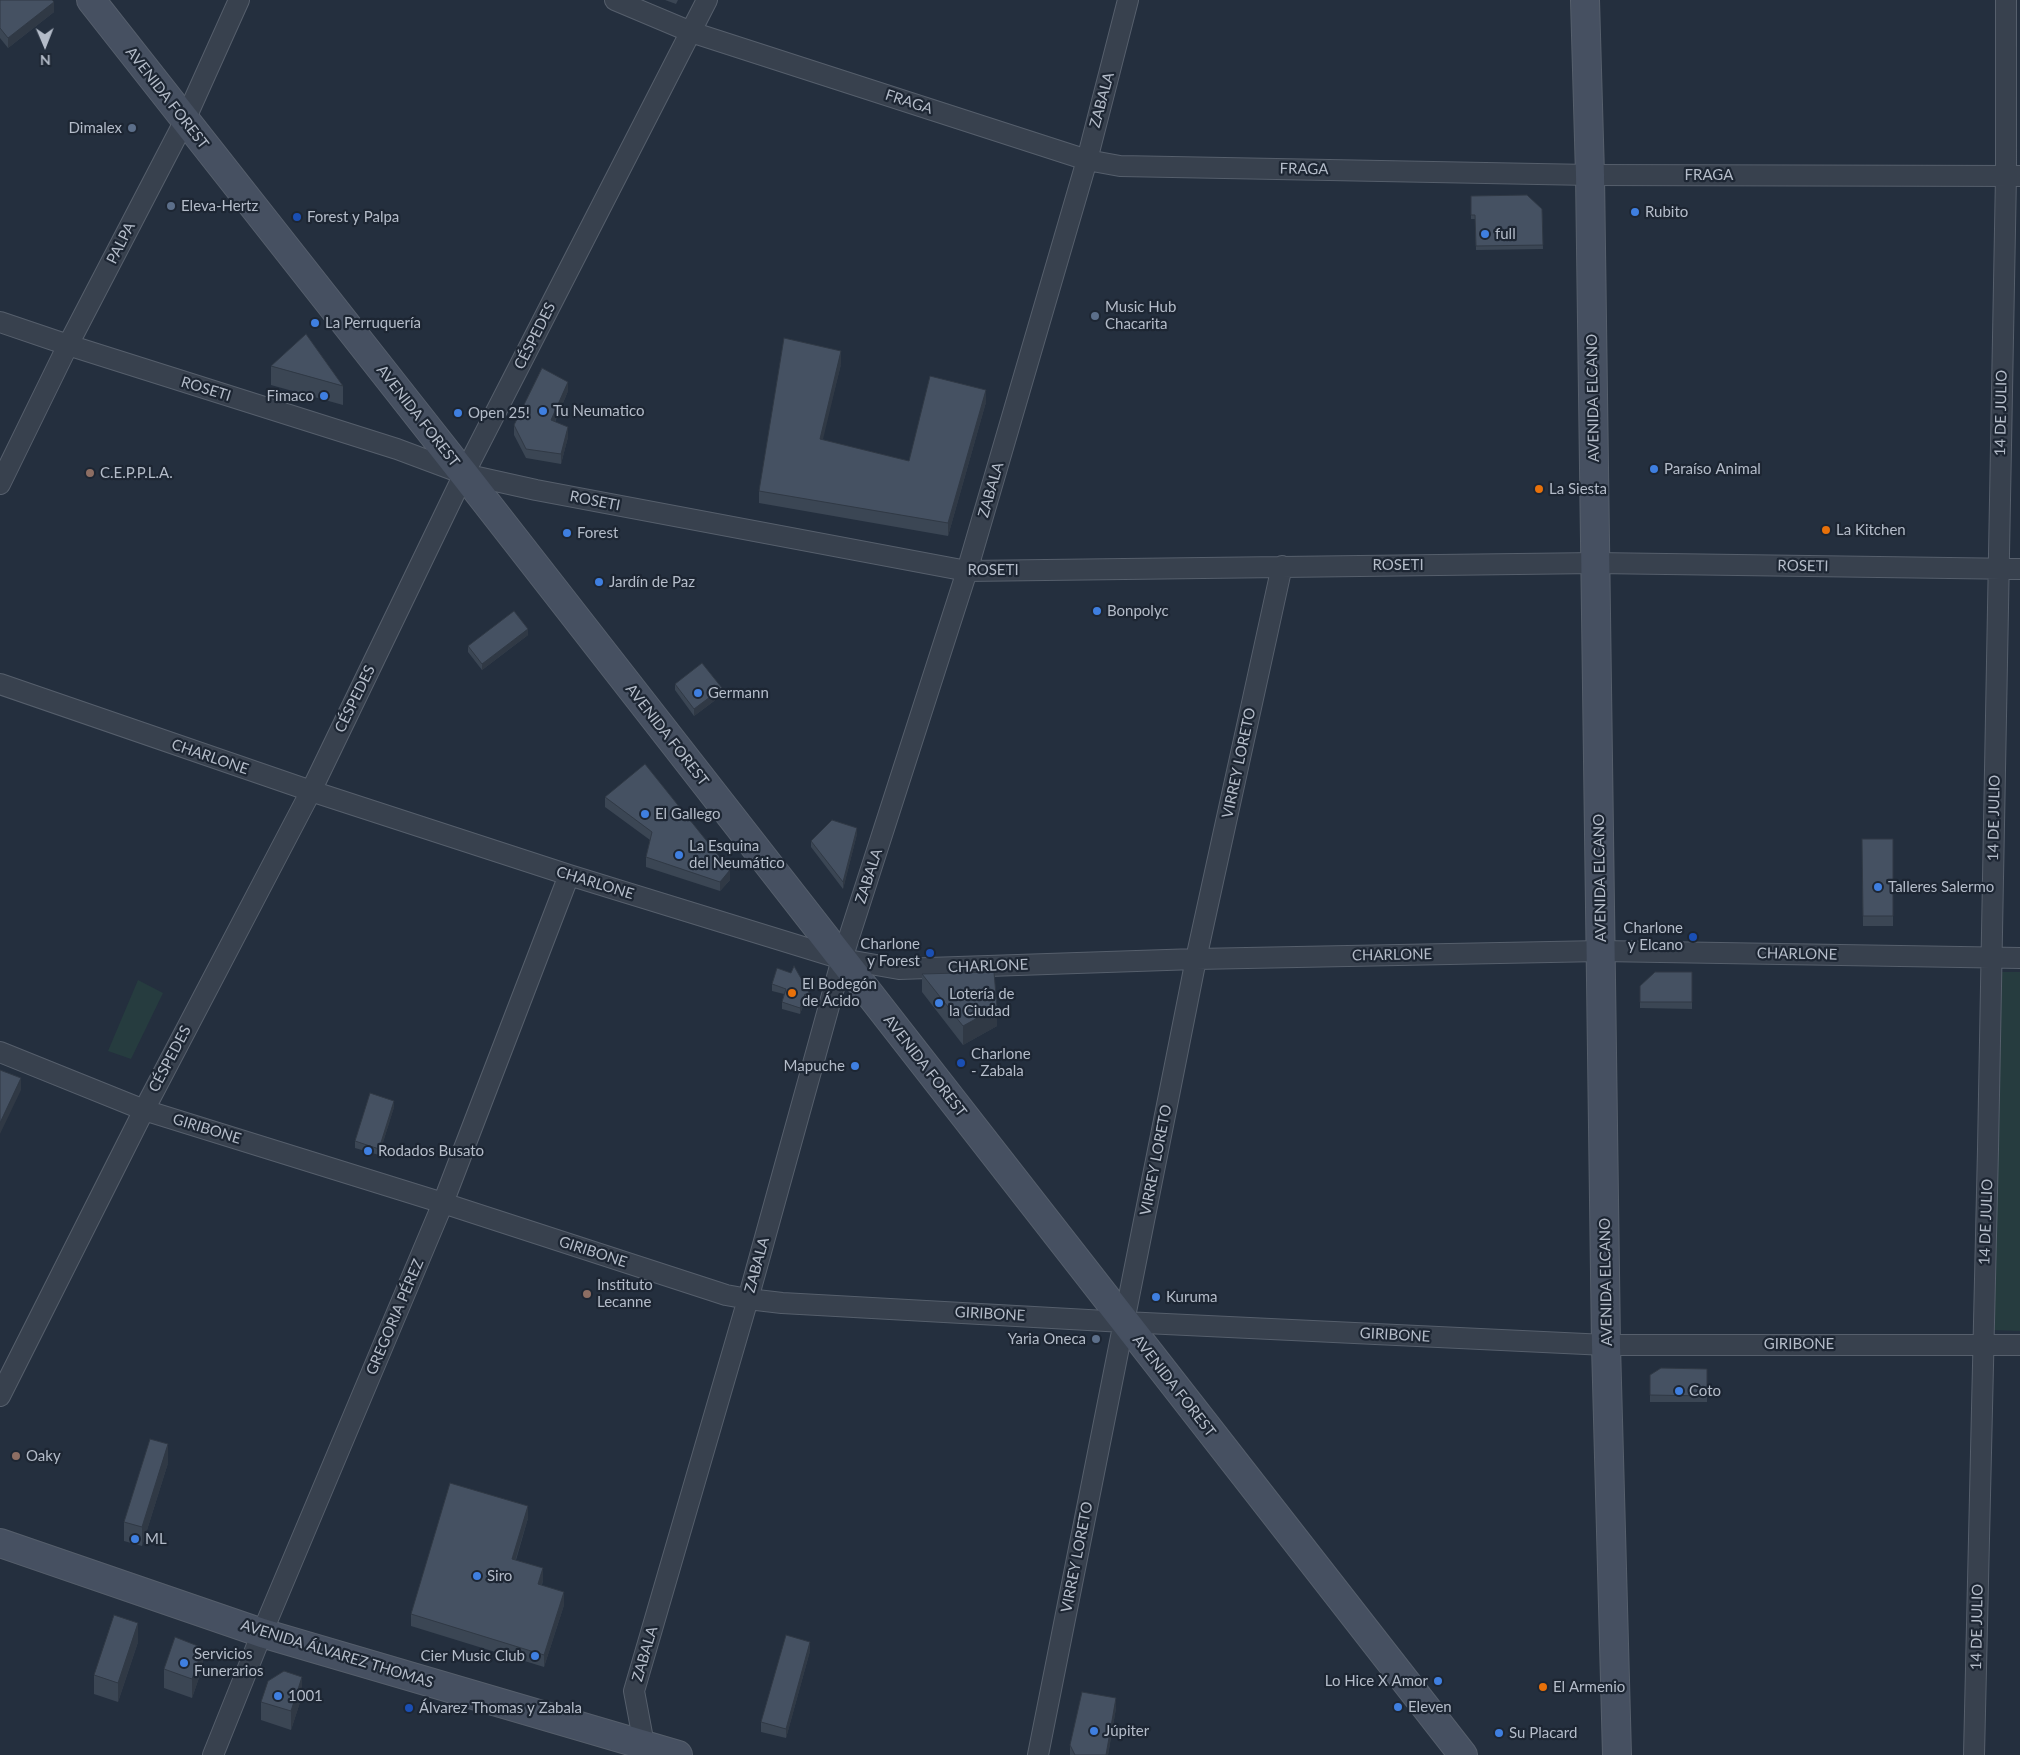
<!DOCTYPE html>
<meta charset="utf-8">
<style>
body{margin:0}
#map{position:relative;width:2020px;height:1755px;overflow:hidden;background:#242f3e;font-family:Lato,sans-serif}
canvas{display:block}
.north{position:absolute;left:20px;top:20px;width:50px;height:50px;-webkit-text-stroke:4px #1d2633;paint-order:stroke;rotate:179deg;font-size:14px;font-weight:700;line-height:20px;text-align:center;color:#b4bcc9}
.north::after{content:'';display:block;margin:auto;width:18px;height:22px;background:#b4bcc9;clip-path:polygon(50% 0,100% 100%,50% 72%,0 100%)}
</style>
<div id="map">
<canvas width="2020" height="1755"></canvas>
<div class="north">N</div>
</div>
<script>
const ctx = document.querySelector('canvas').getContext('2d');
ctx.lineJoin = 'round';
function paint(path, color) { ctx.fillStyle = color; ctx.fill(path, 'evenodd'); }
const poly = rows => new Path2D(rows.map(r => 'M' + r).join(''));
function stroke(path, color, width, dash) { ctx.strokeStyle = color; ctx.lineWidth = width; ctx.lineCap = dash ? 'butt' : 'round'; ctx.setLineDash(dash || []); ctx.stroke(path); }
function label(font, color, halo, rows, align = 'center') {
  ctx.font = font + ' Lato,sans-serif'; ctx.lineWidth = 4.5; ctx.setLineDash([]); ctx.textBaseline = 'middle'; ctx.strokeStyle = halo; ctx.fillStyle = color; for (const [text, x, y, turn = 0] of rows) {
    ctx.save(); ctx.translate(x, y); ctx.rotate((+turn || 0) * Math.PI / 180); ctx.textAlign = isNaN(turn) ? turn : align; if (halo) ctx.strokeText(text, 0, 0); ctx.fillText(text, 0, 0); ctx.restore();
  }
}
paint(poly([
 [2001,972,2020,972,2020,1331,1992,1330],
 [138,980,163,993,131,1059,108,1051]
]), '#263c3f');
const street = poly([
 [615,0,691,32,1087,160,1120,166,1590,175,2020,176],
 [0,322,68,345,397,449,464,474,536,490,967,571,1596,563,2020,569],
 [0,484,68,345,185,120,239,0],
 [0,684,311,791,569,875,842,959,899,969,1196,959,1601,951,2020,958],
 [0,1052,144,1110,443,1203,726,1295,748,1299,782,1303,1124,1322,1606,1345,2020,1345],
 [0,1396,144,1110,311,791,464,474,707,0],
 [213,1755,262,1633,443,1203,569,875],
 [646,1755,634,1691,748,1299,842,959,967,571,1087,160,1128,0],
 [1038,1755,1196,959,1282,566],
 [1974,1755,1988,1149,2006,175,2006,0]
]);
const secondary = poly([
 [91,0,464,474,1463,1755],
 [1585,0,1590,175,1606,1345,1617,1755],
 [0,1543,262,1633,678,1755]
]);
stroke(street, '#565f6c', 22);
stroke(secondary, '#565f6c', 30);
stroke(street, '#38414e', 20);
stroke(secondary, '#465061', 28);
paint(poly([
 [0,0,54,12,8,48,0,38],
 [665,0,678,0,676,4],
 [1471,196,1542,209,1543,249,1476,250,1475,219,1471,219],
 [841,364,822,440,909,461,986,402,948,536,759,503,759,491],
 [271,366,343,386,343,405,271,385],
 [568,391,555,422,568,437,561,464,526,458,514,435,514,425],
 [528,635,482,670,468,652,468,646],
 [675,684,722,695,694,716,675,690],
 [605,797,730,880,720,891,646,867,646,857,650,840,605,807],
 [857,834,843,889,811,847,811,841],
 [1862,839,1893,839,1893,926,1863,926],
 [1692,972,1692,1009,1640,1008,1640,986],
 [922,974,997,1026,963,1045,922,992],
 [772,984,811,996,811,1003,805,1001,800,1014,782,1009,782,1002,784,994,772,991],
 [394,1107,379,1155,355,1148,355,1141],
 [1707,1369,1707,1402,1650,1402,1650,1375],
 [168,1463,142,1546,124,1541,124,1522],
 [528,1518,516,1560,543,1580,542,1585,564,1605,544,1667,411,1626,411,1614],
 [138,1642,118,1702,94,1694,94,1675],
 [810,1651,786,1738,761,1732,761,1722],
 [203,1666,192,1698,164,1688,164,1669],
 [302,1696,291,1730,261,1720,261,1702],
 [1116,1708,1108,1755,1070,1755,1070,1745]
]), '#3b4654');
paint(poly([
 [54,2,54,12,8,48,8,38],
 [841,351,841,364,820,452,820,439],
 [568,382,568,391,551,430,551,420],
 [986,390,986,402,948,536,948,523],
 [568,427,568,437,561,464,561,454],
 [528,629,528,635,482,670,482,664],
 [722,688,722,695,694,716,694,709],
 [857,828,857,834,843,889,843,882],
 [730,870,730,880,720,891,720,882],
 [805,994,805,1001,800,1014,800,1008],
 [997,1007,997,1026,963,1045,963,1026],
 [21,1078,21,1090,0,1134,0,1123],
 [394,1101,394,1107,379,1155,379,1149],
 [168,1444,168,1463,142,1546,142,1527],
 [528,1506,528,1518,512,1571,512,1559],
 [543,1568,543,1580,538,1596,538,1584],
 [564,1592,564,1605,544,1667,544,1655],
 [138,1623,138,1642,118,1702,118,1683],
 [810,1642,810,1651,786,1738,786,1729],
 [203,1648,203,1666,192,1698,192,1679],
 [302,1677,302,1696,291,1730,291,1711],
 [1116,1698,1116,1708,1108,1755,1106,1755]
]), '#303945');
const building = poly([
 [0,0,52,0,54,2,8,38,0,28,0,0],
 [1527,195,1542,209,1543,245,1476,246,1475,215,1471,215,1471,196,1527,195],
 [306,334,343,386,271,366,306,334],
 [784,338,841,351,820,439,909,461,930,376,986,390,948,523,759,491,784,338],
 [542,368,568,382,551,420,568,427,561,454,526,449,514,425,542,368],
 [514,611,528,629,482,664,468,646,514,611],
 [702,663,722,688,694,709,675,684,702,663],
 [645,764,730,870,720,882,646,857,652,832,605,797,645,764],
 [832,820,857,828,843,882,811,841,832,820],
 [1862,839,1893,839,1893,916,1863,916,1862,839],
 [794,966,811,996,805,994,800,1008,782,1002,786,989,772,984,777,968,791,973,794,966],
 [994,972,997,1007,963,1026,922,974,994,972],
 [1655,972,1692,972,1692,1002,1640,1002,1640,986,1655,972],
 [0,1070,21,1078,0,1123,0,1070],
 [370,1093,394,1101,379,1149,355,1141,370,1093],
 [1661,1368,1707,1369,1707,1396,1650,1395,1650,1375,1661,1368],
 [150,1439,168,1444,142,1527,124,1522,150,1439],
 [450,1483,528,1506,512,1559,543,1568,538,1584,564,1592,544,1655,411,1614,450,1483],
 [114,1615,138,1623,118,1683,94,1675,114,1615],
 [786,1635,810,1642,786,1729,761,1722,786,1635],
 [175,1637,203,1648,192,1679,164,1669,175,1637],
 [284,1671,302,1677,291,1711,261,1702,268,1681,284,1671],
 [1082,1692,1116,1698,1106,1755,1075,1755,1070,1745,1082,1692]
]);
paint(building, '#455162');
stroke(building, '#303945', 1);
for (const [x, y, r, color] of [
 [132,128,5,"#5c6f8a"],
 [171,206,5,"#5c6f8a"],
 [1635,212,5,"#3f7fe0"],
 [297,217,5,"#1a4fb4"],
 [1485,234,5,"#3f7fe0"],
 [1095,316,5,"#5c6f8a"],
 [315,323,5,"#3f7fe0"],
 [324,396,5,"#3f7fe0"],
 [543,411,5,"#3f7fe0"],
 [458,413,5,"#3f7fe0"],
 [1654,469,5,"#3f7fe0"],
 [90,473,5,"#8d6e63"],
 [1539,489,5,"#e8710a"],
 [1826,530,5,"#e8710a"],
 [567,533,5,"#3f7fe0"],
 [599,582,5,"#3f7fe0"],
 [1097,611,5,"#3f7fe0"],
 [698,693,5,"#3f7fe0"],
 [645,814,5,"#3f7fe0"],
 [679,855,5,"#3f7fe0"],
 [1878,887,5,"#3f7fe0"],
 [1693,937,5,"#1a4fb4"],
 [930,953,5,"#1a4fb4"],
 [792,993,5,"#e8710a"],
 [939,1003,5,"#3f7fe0"],
 [961,1063,5,"#1a4fb4"],
 [855,1066,5,"#3f7fe0"],
 [368,1151,5,"#3f7fe0"],
 [587,1294,5,"#8d6e63"],
 [1156,1297,5,"#3f7fe0"],
 [1096,1339,5,"#5c6f8a"],
 [1679,1391,5,"#3f7fe0"],
 [16,1456,5,"#8d6e63"],
 [135,1539,5,"#3f7fe0"],
 [477,1576,5,"#3f7fe0"],
 [535,1656,5,"#3f7fe0"],
 [184,1663,5,"#3f7fe0"],
 [1438,1681,5,"#3f7fe0"],
 [1543,1687,5,"#e8710a"],
 [278,1696,5,"#3f7fe0"],
 [1398,1707,5,"#3f7fe0"],
 [409,1708,5,"#1a4fb4"],
 [1094,1731,5,"#3f7fe0"],
 [1499,1733,5,"#3f7fe0"]
]) { const dot = new Path2D(); dot.arc(x, y, r, 0, 2 * Math.PI); ctx.fillStyle = color; ctx.fill(dot); stroke(dot, '#1d2633', 2); }
label('15px', '#b4bcc9', '#1d2633', [
 ["AVENIDA FOREST",167,98,52],
 ["ZABALA",1102,100,-75],
 ["FRAGA",909,102,18],
 ["FRAGA",1304,169,1],
 ["FRAGA",1709,175],
 ["PALPA",121,243,-63],
 ["CÉSPEDES",535,336,-63],
 ["ROSETI",206,389,17],
 ["AVENIDA ELCANO",1593,398,-91],
 ["14 DE JULIO",2001,413,-89],
 ["AVENIDA FOREST",418,416,52],
 ["ZABALA",991,490,-74],
 ["ROSETI",595,501,11],
 ["ROSETI",1398,565],
 ["ROSETI",1803,566,1],
 ["ROSETI",993,570],
 ["CÉSPEDES",355,699,-64],
 ["AVENIDA FOREST",667,735,52],
 ["CHARLONE",210,757,19],
 ["VIRREY LORETO",1239,763,-78],
 ["14 DE JULIO",1994,818,-89],
 ["ZABALA",869,876,-72],
 ["AVENIDA ELCANO",1600,878,-91],
 ["CHARLONE",595,883,17],
 ["CHARLONE",1797,954,1],
 ["CHARLONE",1392,955,-1],
 ["CHARLONE",988,966,-2],
 ["CÉSPEDES",170,1059,-62],
 ["AVENIDA FOREST",925,1066,52],
 ["GIRIBONE",207,1129,17],
 ["VIRREY LORETO",1156,1160,-79],
 ["14 DE JULIO",1986,1222,-88],
 ["GIRIBONE",593,1252,18],
 ["ZABALA",757,1265,-75],
 ["AVENIDA ELCANO",1606,1282,-91],
 ["GIRIBONE",990,1314,3],
 ["GREGORIA PÉREZ",395,1317,-67],
 ["GIRIBONE",1395,1335,3],
 ["GIRIBONE",1799,1344],
 ["AVENIDA FOREST",1174,1386,52],
 ["VIRREY LORETO",1077,1557,-79],
 ["14 DE JULIO",1977,1627,-89],
 ["AVENIDA ÁLVAREZ THOMAS",337,1654,17],
 ["ZABALA",645,1654,-74]
]);
label('15px', '#b4bcc9', '#1d2633', [
 ["Dimalex",122,128,"right"],
 ["Eleva-Hertz",181,206],
 ["Rubito",1645,212],
 ["Forest y Palpa",307,217],
 ["full",1495,234],
 ["Music Hub",1105,307],
 ["Chacarita",1105,324],
 ["La Perruquería",325,323],
 ["Fimaco",314,396,"right"],
 ["Tu Neumatico",553,411],
 ["Open 25!",468,413],
 ["Paraíso Animal",1664,469],
 ["C.E.P.P.L.A.",100,473],
 ["La Siesta",1549,489],
 ["La Kitchen",1836,530],
 ["Forest",577,533],
 ["Jardín de Paz",609,582],
 ["Bonpolyc",1107,611],
 ["Germann",708,693],
 ["El Gallego",655,814],
 ["La Esquina",689,846],
 ["del Neumático",689,863],
 ["Talleres Salermo",1888,887],
 ["Charlone",1683,928,"right"],
 ["y Elcano",1683,945,"right"],
 ["Charlone",920,944,"right"],
 ["y Forest",920,961,"right"],
 ["El Bodegón",802,984],
 ["de Ácido",802,1001],
 ["Lotería de",949,994],
 ["la Ciudad",949,1011],
 ["Charlone",971,1054],
 ["- Zabala",971,1071],
 ["Mapuche",845,1066,"right"],
 ["Rodados Busato",378,1151],
 ["Instituto",597,1285],
 ["Lecanne",597,1302],
 ["Kuruma",1166,1297],
 ["Yaria Oneca",1086,1339,"right"],
 ["Coto",1689,1391],
 ["Oaky",26,1456],
 ["ML",145,1539],
 ["Siro",487,1576],
 ["Servicios",194,1654],
 ["Funerarios",194,1671],
 ["Cier Music Club",525,1656,"right"],
 ["Lo Hice X Amor",1428,1681,"right"],
 ["El Armenio",1553,1687],
 ["1001",288,1696],
 ["Eleven",1408,1707],
 ["Álvarez Thomas y Zabala",419,1708],
 ["Júpiter",1104,1731],
 ["Su Placard",1509,1733]
], 'left');
</script>
